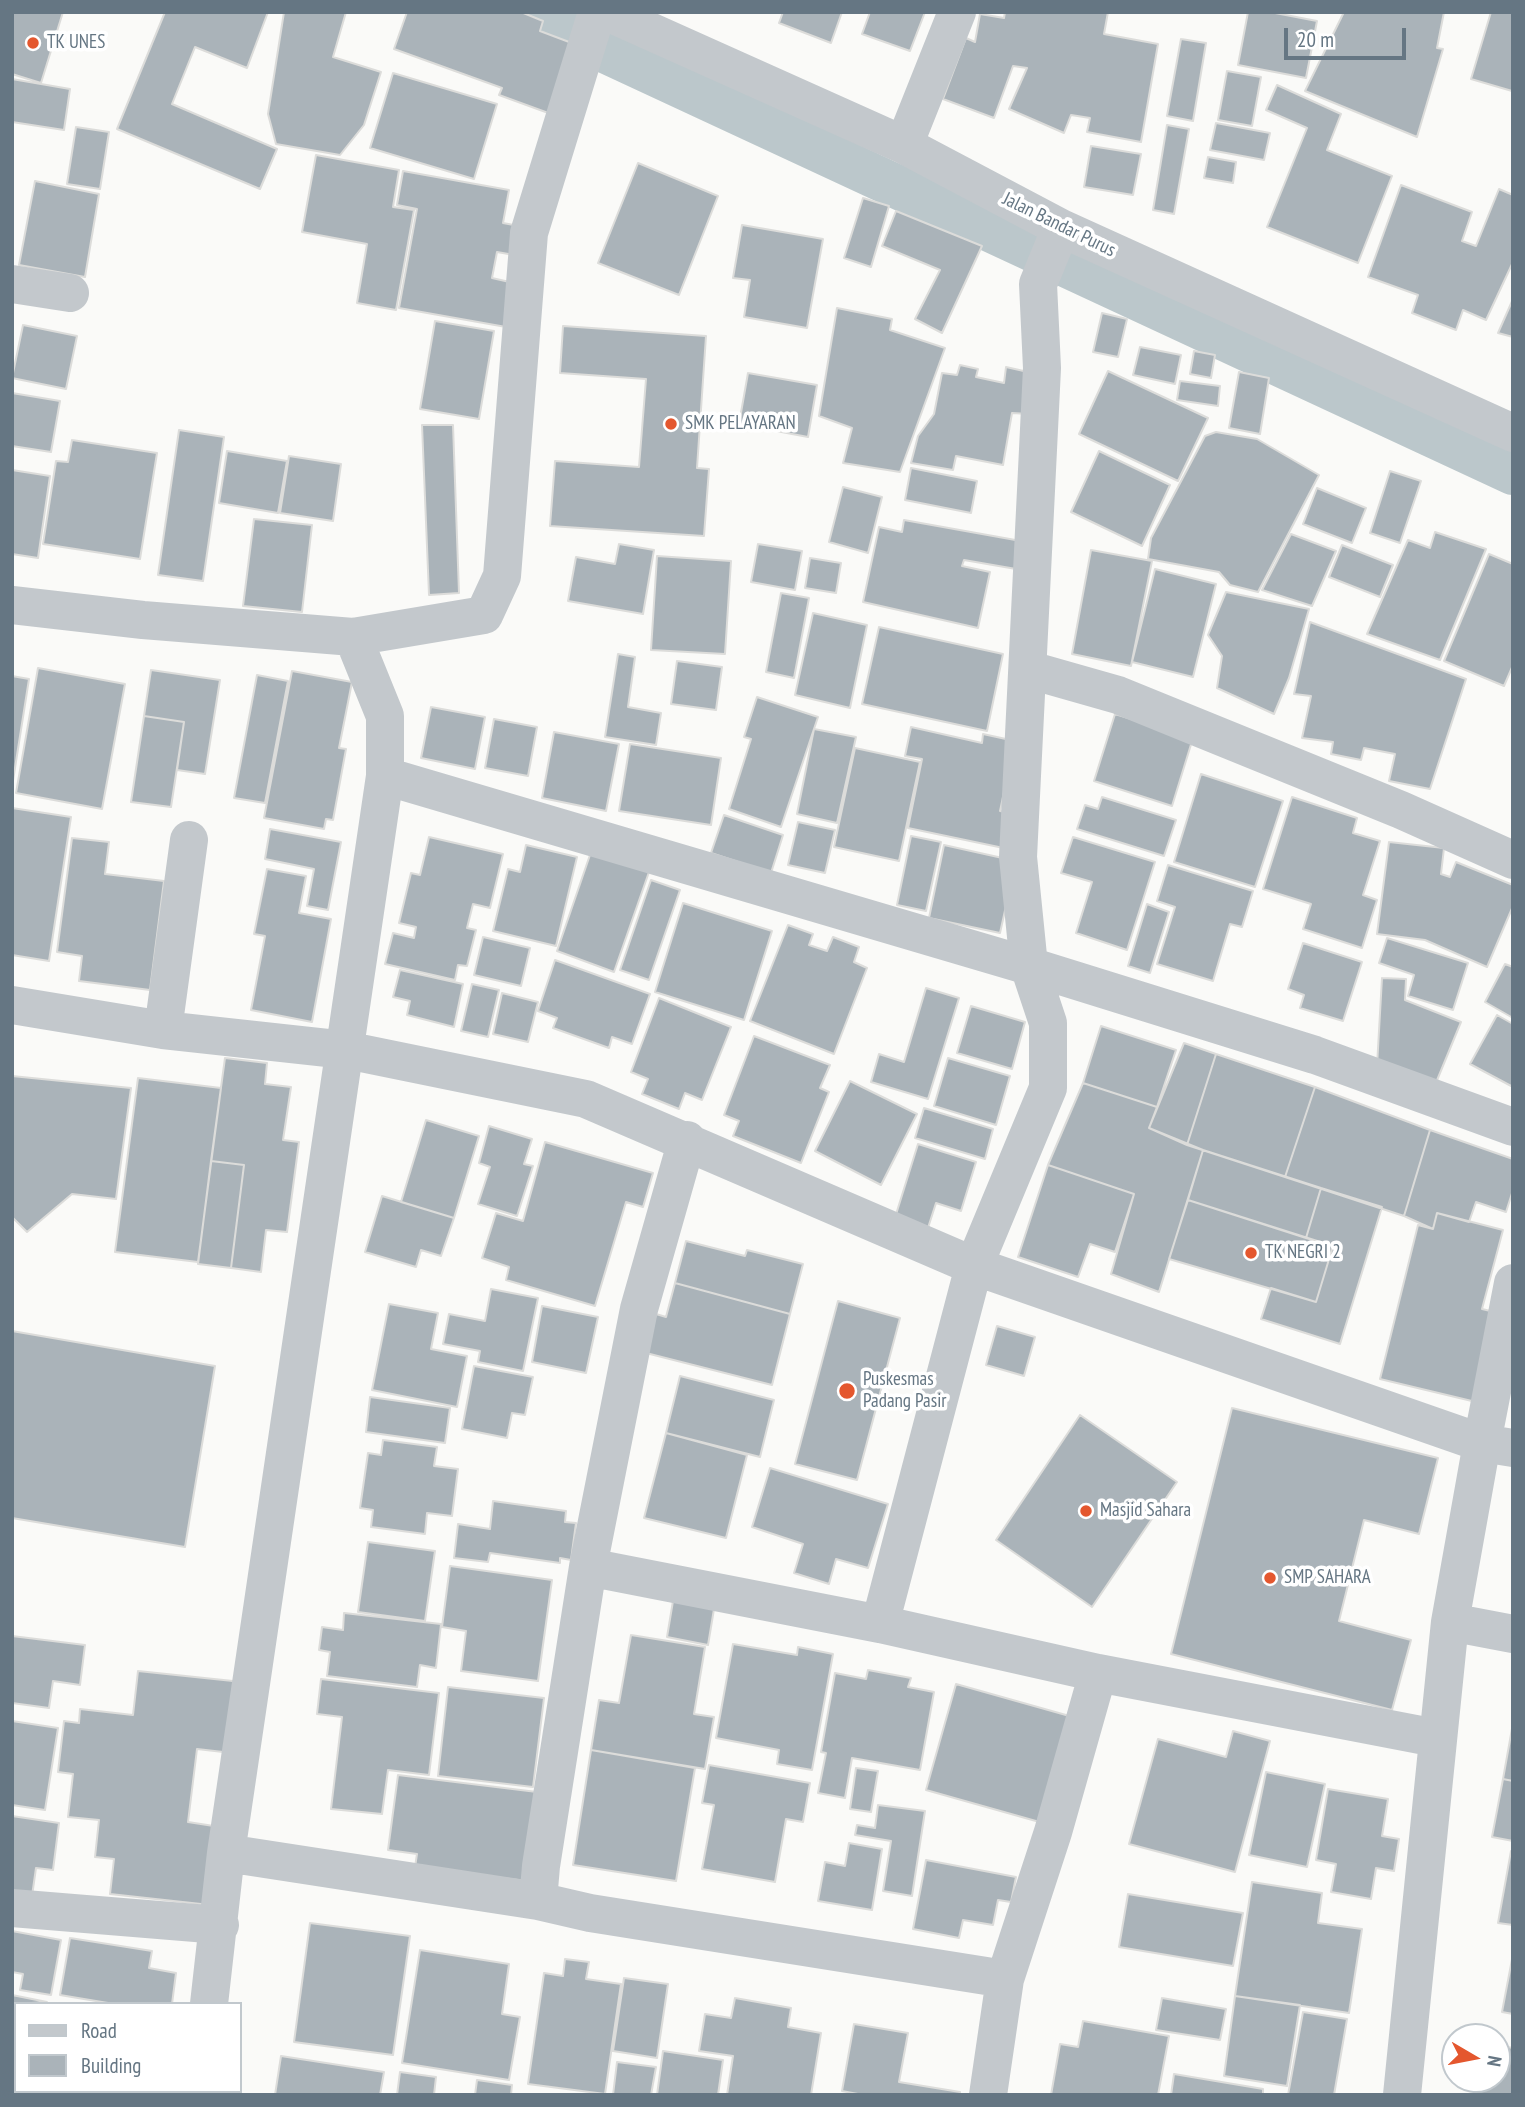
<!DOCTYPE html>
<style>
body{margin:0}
#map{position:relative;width:1525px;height:2107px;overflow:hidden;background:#fafaf8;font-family:"PT Sans Narrow",sans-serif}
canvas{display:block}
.frame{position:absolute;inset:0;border:14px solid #657683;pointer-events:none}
.legend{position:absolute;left:14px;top:2002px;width:228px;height:91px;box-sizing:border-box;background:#fff;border:2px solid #c1c8cd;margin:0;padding:9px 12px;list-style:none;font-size:21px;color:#657683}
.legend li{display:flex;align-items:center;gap:14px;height:35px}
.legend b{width:35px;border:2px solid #c1c8cd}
.north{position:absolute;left:1441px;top:2023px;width:70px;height:70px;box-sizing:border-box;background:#fff;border:2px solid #c1c8cd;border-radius:50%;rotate:100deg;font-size:19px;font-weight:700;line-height:28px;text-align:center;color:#657683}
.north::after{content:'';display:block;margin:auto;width:24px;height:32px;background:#e4572e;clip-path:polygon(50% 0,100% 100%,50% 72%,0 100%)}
.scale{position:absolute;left:1284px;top:28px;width:122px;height:32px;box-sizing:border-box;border:4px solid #657683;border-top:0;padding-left:9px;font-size:21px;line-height:24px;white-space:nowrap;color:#657683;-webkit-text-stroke:5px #fff;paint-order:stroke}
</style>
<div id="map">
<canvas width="1525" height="2107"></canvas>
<div class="frame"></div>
<ul class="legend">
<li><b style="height:9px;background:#c3c8cc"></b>Road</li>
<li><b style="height:19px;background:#aab3b9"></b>Building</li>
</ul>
<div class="north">N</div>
<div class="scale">20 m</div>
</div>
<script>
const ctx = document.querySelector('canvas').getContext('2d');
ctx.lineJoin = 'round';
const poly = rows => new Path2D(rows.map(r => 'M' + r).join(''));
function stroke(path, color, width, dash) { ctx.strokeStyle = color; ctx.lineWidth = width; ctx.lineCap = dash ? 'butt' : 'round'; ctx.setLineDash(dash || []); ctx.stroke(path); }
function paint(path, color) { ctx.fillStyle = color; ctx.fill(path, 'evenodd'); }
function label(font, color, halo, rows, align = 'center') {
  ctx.font = font + ' "PT Sans Narrow",sans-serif'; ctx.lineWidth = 7; ctx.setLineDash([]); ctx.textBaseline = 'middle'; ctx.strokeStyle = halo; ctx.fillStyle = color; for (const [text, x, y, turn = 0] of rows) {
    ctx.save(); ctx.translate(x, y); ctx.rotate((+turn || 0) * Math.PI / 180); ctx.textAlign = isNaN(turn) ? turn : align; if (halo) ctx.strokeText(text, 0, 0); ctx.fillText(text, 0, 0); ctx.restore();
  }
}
stroke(poly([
 [521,12,1513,473]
]), '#bbc7cb', 44);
const building = poly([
 [12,12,63,12,41,83,12,74,12,12],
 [165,12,268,12,247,68,195,47,172,104,277,149,260,189,117,129,165,12],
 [284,12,346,12,333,57,381,72,364,125,340,155,276,144,268,114,284,12],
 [407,12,521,12,543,21,540,31,577,45,551,114,499,95,502,88,394,49,407,12],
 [783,12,842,12,831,43,779,23,783,12],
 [870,12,925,12,910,51,862,34,870,12],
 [1005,12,1108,12,1104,34,1158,44,1141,142,1087,132,1090,118,1071,115,1064,133,1009,109,1027,68,1013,66,994,118,943,99,966,38,975,42,980,14,1004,18,1005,12],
 [1248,12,1270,12,1317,21,1306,78,1238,65,1248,12],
 [1344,12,1444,12,1437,48,1443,49,1417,137,1305,91,1344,12],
 [1491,12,1513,12,1512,91,1471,79,1491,12],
 [1181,39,1206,43,1193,121,1167,116,1181,39],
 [1227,71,1261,77,1252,126,1218,120,1227,71],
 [393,73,497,104,474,179,370,148,393,73],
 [12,79,70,89,64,130,12,122,12,79],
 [1277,85,1341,114,1327,150,1392,176,1358,263,1267,227,1307,128,1266,110,1277,85],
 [1216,123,1270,133,1264,160,1210,150,1216,123],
 [1167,125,1189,129,1174,214,1153,210,1167,125],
 [76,127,109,132,100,189,67,184,76,127],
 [1091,146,1141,154,1133,195,1084,187,1091,146],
 [316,155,399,170,393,207,414,210,396,310,357,303,367,244,302,232,316,155],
 [1208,157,1236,162,1233,183,1204,178,1208,157],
 [638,163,718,196,679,295,598,263,638,163],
 [403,171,509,190,503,223,519,226,514,255,497,252,492,278,514,283,506,327,399,308,417,209,397,205,403,171],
 [35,181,99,194,85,277,19,265,35,181],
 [1401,185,1472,212,1462,241,1476,246,1499,189,1513,195,1513,262,1486,320,1463,310,1456,330,1412,313,1418,295,1368,277,1401,185],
 [863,198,889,206,871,267,844,258,863,198],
 [896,211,982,246,942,333,915,319,940,270,882,246,896,211],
 [742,225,823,239,807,328,744,317,750,280,733,278,742,225],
 [1513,299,1513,337,1498,333,1513,299],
 [837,308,892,319,890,330,945,348,900,472,843,463,852,428,819,416,837,308],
 [1102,313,1127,319,1118,357,1093,352,1102,313],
 [435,321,494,331,479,419,420,409,435,321],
 [23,325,77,336,66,389,12,378,23,325],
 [563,326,706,336,697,468,709,469,704,536,550,526,555,461,639,467,646,379,560,373,563,326],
 [1140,347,1181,355,1175,384,1133,375,1140,347],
 [1194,351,1215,355,1211,378,1190,374,1194,351],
 [960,365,978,369,976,377,1004,383,1006,367,1037,374,1029,414,1012,413,1003,465,956,456,953,470,911,463,918,436,934,414,942,373,957,375,960,365],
 [1108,371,1208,418,1178,481,1079,434,1108,371],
 [1239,372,1269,378,1260,434,1229,428,1239,372],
 [748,373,817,385,808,437,739,424,748,373],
 [1180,381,1220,386,1218,406,1177,400,1180,381],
 [12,393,60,401,51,452,12,446,12,393],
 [422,425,453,425,459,593,429,595,422,425],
 [179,430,224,437,203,581,158,575,179,430],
 [1216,432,1257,439,1319,475,1258,592,1230,585,1219,572,1148,559,1151,538,1205,436,1216,432],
 [72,440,157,453,140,559,43,544,56,461,68,462,72,440],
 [227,451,287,461,278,513,219,503,227,451],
 [1099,451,1170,485,1142,546,1071,512,1099,451],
 [289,456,341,464,333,521,280,513,289,456],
 [911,468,977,481,971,513,905,500,911,468],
 [12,470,50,476,38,558,12,554,12,470],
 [1390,471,1421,481,1400,543,1370,533,1390,471],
 [843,487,882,497,868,553,829,542,843,487],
 [1317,488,1366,508,1352,543,1303,524,1317,488],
 [254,519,312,525,302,612,243,606,254,519],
 [904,520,1021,541,1016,569,964,560,962,566,990,572,978,628,863,602,879,527,902,532,904,520],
 [1435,532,1486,549,1440,660,1367,634,1408,540,1430,548,1435,532],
 [1291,534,1336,551,1312,606,1262,590,1291,534],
 [619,544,654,550,643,614,568,601,576,557,615,564,619,544],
 [758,544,802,551,795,590,751,582,758,544],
 [1342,545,1393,565,1380,597,1329,577,1342,545],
 [1091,550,1152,561,1131,666,1072,654,1091,550],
 [1489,554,1513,564,1513,665,1504,686,1444,661,1489,554],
 [657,556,731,561,725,654,651,650,657,556],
 [810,558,841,563,836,593,805,588,810,558],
 [1155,569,1216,584,1193,677,1132,662,1155,569],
 [1226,592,1309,609,1289,678,1274,714,1217,688,1222,656,1208,635,1226,592],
 [781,593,809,598,794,678,766,672,781,593],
 [813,613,867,625,850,708,795,695,813,613],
 [1310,622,1466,679,1430,789,1389,781,1395,754,1364,748,1361,760,1331,754,1333,742,1302,738,1311,696,1294,694,1310,622],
 [879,627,1003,654,987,731,862,704,879,627],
 [618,654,635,657,628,707,661,713,656,745,605,737,618,654],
 [677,661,722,667,716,710,671,704,677,661],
 [38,668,125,684,102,809,16,793,38,668],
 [151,670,220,680,205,774,177,770,184,722,144,716,151,670],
 [292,671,352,682,339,748,346,749,333,820,326,819,324,829,264,818,292,671],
 [257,675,288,681,265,803,234,798,257,675],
 [12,676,29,679,12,787,12,676],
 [757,697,818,717,781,827,729,809,751,739,744,737,757,697],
 [431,707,485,717,475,769,421,758,431,707],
 [1115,714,1193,738,1172,806,1094,781,1115,714],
 [144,716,184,722,171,807,131,802,144,716],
 [494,719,537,727,528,776,485,768,494,719],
 [911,727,982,743,983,734,1015,741,1000,811,1021,815,1013,850,908,828,922,759,905,756,911,727],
 [814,729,856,737,837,823,797,814,814,729],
 [554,732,619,744,606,811,542,798,554,732],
 [630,744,721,758,711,825,619,811,630,744],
 [855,748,920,762,899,861,834,847,855,748],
 [1201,774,1283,801,1255,887,1174,862,1201,774],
 [1102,797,1176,820,1164,856,1077,829,1085,805,1098,809,1102,797],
 [1292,797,1357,818,1353,833,1380,841,1363,895,1377,900,1362,948,1303,929,1311,904,1263,889,1292,797],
 [12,808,71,817,49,961,12,955,12,808],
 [724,815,783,835,771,873,711,853,724,815],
 [798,822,835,830,825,873,788,865,798,822],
 [270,829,341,842,328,910,307,906,314,869,265,859,270,829],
 [911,836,941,842,926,911,897,905,911,836],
 [429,837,503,854,490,908,473,904,467,928,476,930,467,966,458,965,455,980,385,964,393,933,414,938,416,927,399,923,411,873,420,875,429,837],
 [1073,837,1155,862,1127,950,1076,933,1092,882,1061,873,1073,837],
 [72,838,109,842,105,874,164,881,150,990,79,981,82,956,57,952,72,838],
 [1389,842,1444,848,1441,874,1450,877,1456,862,1513,885,1513,906,1487,967,1425,940,1377,934,1389,842],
 [526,845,577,857,556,946,493,931,508,869,520,872,526,845],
 [944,845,1016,861,1000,933,929,918,944,845],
 [591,852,649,872,614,972,557,951,591,852],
 [1168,865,1253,891,1242,927,1230,924,1213,981,1157,964,1175,907,1157,901,1168,865],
 [267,869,306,876,299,913,331,919,312,1022,251,1010,265,936,254,934,267,869],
 [651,880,680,890,649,980,620,970,651,880],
 [683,903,772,931,744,1020,655,992,683,903],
 [1147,904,1169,912,1150,973,1128,966,1147,904],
 [788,925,813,934,809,945,827,951,833,937,859,947,854,962,867,968,834,1054,750,1021,788,925],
 [483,937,530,948,521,986,474,975,483,937],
 [1387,938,1468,963,1453,1010,1408,996,1414,975,1379,963,1387,938],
 [1303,943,1362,962,1343,1021,1300,1008,1304,995,1288,989,1303,943],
 [555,960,650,994,632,1044,612,1037,609,1048,553,1028,557,1018,538,1011,555,960],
 [1505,964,1513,967,1513,1018,1485,1002,1505,964],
 [400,970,463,984,454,1027,407,1015,410,1001,393,997,400,970],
 [1382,978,1406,979,1405,1000,1461,1022,1433,1090,1377,1066,1382,978],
 [472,984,499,990,488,1037,461,1031,472,984],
 [926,988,959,998,928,1099,871,1082,879,1054,904,1062,926,988],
 [502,993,538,1002,528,1042,493,1034,502,993],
 [659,998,731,1027,702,1100,685,1093,679,1109,642,1094,648,1079,631,1072,659,998],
 [971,1006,1025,1022,1012,1069,957,1053,971,1006],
 [1497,1015,1513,1024,1513,1087,1470,1064,1497,1015],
 [1101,1026,1176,1050,1157,1107,1083,1083,1101,1026],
 [754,1036,830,1065,820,1088,829,1092,801,1163,733,1136,739,1121,724,1115,754,1036],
 [1184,1043,1216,1054,1187,1145,1149,1128,1184,1043],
 [1216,1054,1315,1087,1285,1177,1187,1145,1216,1054],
 [225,1058,267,1063,265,1084,291,1087,283,1140,299,1142,287,1232,266,1230,261,1272,231,1268,244,1165,211,1161,225,1058],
 [948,1058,1010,1076,996,1125,934,1106,948,1058],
 [12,1076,131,1088,116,1199,72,1194,27,1232,12,1217,12,1076],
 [138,1078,221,1088,198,1262,115,1252,138,1078],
 [850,1081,917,1114,881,1185,815,1151,850,1081],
 [1083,1083,1157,1107,1149,1128,1203,1150,1159,1292,1111,1274,1134,1194,1048,1165,1083,1083],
 [1315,1087,1430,1130,1404,1216,1285,1177,1315,1087],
 [924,1108,993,1129,985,1159,915,1138,924,1108],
 [426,1120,479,1136,454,1218,401,1202,426,1120],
 [489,1126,532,1139,524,1164,533,1166,517,1216,478,1204,490,1167,479,1163,489,1126],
 [1430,1130,1513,1159,1513,1190,1506,1212,1476,1202,1469,1222,1437,1213,1433,1229,1404,1216,1430,1130],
 [545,1142,653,1173,643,1207,626,1202,595,1306,506,1280,509,1267,482,1258,496,1213,523,1221,545,1142],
 [918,1144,976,1162,961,1211,936,1203,926,1234,893,1224,918,1144],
 [1203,1150,1321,1188,1306,1238,1188,1200,1203,1150],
 [211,1161,244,1165,231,1268,198,1264,211,1161],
 [1048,1165,1134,1194,1115,1252,1090,1244,1078,1277,1018,1257,1048,1165],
 [1321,1188,1382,1207,1340,1344,1261,1319,1271,1288,1316,1302,1333,1246,1306,1238,1321,1188],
 [382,1196,454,1218,441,1256,421,1250,416,1267,365,1252,382,1196],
 [1188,1200,1333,1246,1316,1302,1169,1259,1188,1200],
 [1437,1213,1503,1230,1482,1309,1503,1314,1476,1402,1380,1379,1418,1225,1433,1229,1437,1213],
 [686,1241,745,1256,747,1250,803,1264,790,1314,675,1283,686,1241],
 [675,1283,790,1314,772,1385,646,1353,656,1314,666,1317,675,1283],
 [491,1289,538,1298,523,1371,478,1362,480,1351,443,1344,449,1314,485,1321,491,1289],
 [838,1301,900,1318,857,1480,795,1464,838,1301],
 [389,1304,438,1313,431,1349,467,1356,457,1407,372,1390,389,1304],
 [542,1306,598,1317,586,1373,532,1362,542,1306],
 [997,1326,1035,1337,1024,1376,986,1365,997,1326],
 [12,1331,215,1366,185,1547,12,1518,12,1331],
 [474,1366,533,1377,525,1415,512,1413,507,1438,462,1429,474,1366],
 [680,1376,774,1400,760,1457,666,1433,680,1376],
 [370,1397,450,1408,445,1443,366,1432,370,1397],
 [1232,1408,1438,1458,1419,1534,1364,1520,1339,1621,1411,1640,1392,1710,1171,1654,1232,1408],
 [1080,1415,1177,1482,1092,1607,996,1540,1080,1415],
 [666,1433,747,1455,726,1538,644,1518,666,1433],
 [383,1440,437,1447,434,1466,458,1469,452,1516,427,1513,425,1534,371,1527,373,1510,360,1508,368,1453,381,1455,383,1440],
 [770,1468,888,1504,868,1568,836,1559,829,1584,794,1573,803,1544,752,1527,770,1468],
 [493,1501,566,1511,565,1522,576,1523,571,1560,560,1558,560,1563,490,1553,488,1562,454,1558,458,1524,490,1529,493,1501],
 [368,1542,435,1551,425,1621,358,1612,368,1542],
 [450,1566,552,1580,538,1681,461,1671,466,1631,442,1627,450,1566],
 [673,1601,714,1609,708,1645,667,1637,673,1601],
 [344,1613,441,1624,436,1668,420,1665,417,1687,327,1676,330,1652,319,1650,322,1627,343,1630,344,1613],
 [631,1635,705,1647,694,1714,714,1717,705,1769,591,1750,599,1700,619,1703,631,1635],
 [12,1636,85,1645,80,1685,53,1681,49,1708,12,1703,12,1636],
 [733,1644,797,1655,798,1647,833,1654,812,1770,777,1764,779,1750,716,1738,733,1644],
 [868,1670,911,1678,908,1687,934,1692,920,1770,852,1758,845,1798,818,1793,826,1753,821,1752,835,1673,866,1679,868,1670],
 [138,1671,233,1681,232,1753,197,1749,188,1822,220,1827,210,1905,110,1894,114,1859,95,1857,99,1820,68,1817,73,1774,58,1772,64,1721,79,1723,80,1709,133,1715,138,1671],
 [321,1679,439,1693,429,1775,388,1770,382,1814,331,1809,342,1717,317,1714,321,1679],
 [956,1684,1073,1717,1043,1823,926,1790,956,1684],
 [448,1687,544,1698,533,1787,438,1776,448,1687],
 [12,1721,58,1728,45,1810,12,1805,12,1721],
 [1513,1723,1513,1781,1503,1779,1513,1723],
 [1233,1731,1270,1741,1235,1872,1129,1844,1158,1739,1226,1757,1233,1731],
 [591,1750,695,1768,676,1881,573,1865,591,1750],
 [709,1765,810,1783,803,1822,786,1819,775,1882,702,1869,714,1805,702,1803,709,1765],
 [856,1768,878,1771,871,1812,850,1809,856,1768],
 [1266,1772,1325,1784,1307,1867,1249,1855,1266,1772],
 [398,1775,537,1792,526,1881,415,1867,417,1854,388,1850,398,1775],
 [1503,1779,1513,1781,1513,1841,1492,1837,1503,1779],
 [1328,1789,1388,1799,1382,1836,1399,1839,1394,1871,1376,1868,1371,1899,1331,1892,1336,1864,1316,1860,1328,1789],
 [878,1805,925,1811,912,1896,883,1891,891,1841,855,1835,857,1825,875,1828,878,1805],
 [12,1816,59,1823,53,1870,36,1868,32,1896,12,1893,12,1816],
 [849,1843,882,1849,872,1910,818,1901,825,1862,845,1866,849,1843],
 [1511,1851,1513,1851,1513,1925,1498,1923,1511,1851],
 [926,1860,1016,1877,1011,1902,998,1900,993,1925,963,1920,959,1938,913,1929,926,1860],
 [1252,1882,1322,1893,1318,1923,1362,1929,1349,2013,1235,1996,1252,1882],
 [1128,1894,1243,1913,1233,1966,1119,1947,1128,1894],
 [310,1923,410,1936,393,2055,294,2042,310,1923],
 [12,1931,61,1940,51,1995,20,1990,23,1974,12,1972,12,1931],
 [70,1938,152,1951,149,1968,176,1973,172,2004,114,2004,60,1995,70,1938],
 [420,1950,509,1964,502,2014,520,2017,509,2080,402,2063,420,1950],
 [1513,1954,1513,2014,1502,2012,1513,1954],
 [565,1959,589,1962,586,1979,621,1984,605,2094,528,2084,544,1973,563,1976,565,1959],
 [624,1978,668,1984,657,2058,613,2051,624,1978],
 [12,1995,47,2002,16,2004,16,2091,30,2091,29,2095,12,2095,12,1995],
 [1235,1996,1300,2005,1287,2086,1224,2076,1235,1996],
 [735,1998,791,2008,788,2027,821,2033,811,2095,727,2095,733,2056,699,2051,705,2014,731,2018,735,1998],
 [1162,1998,1226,2009,1220,2040,1156,2030,1162,1998],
 [1303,2012,1347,2019,1334,2095,1288,2095,1303,2012],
 [1083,2021,1169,2036,1158,2095,1051,2095,1060,2044,1078,2047,1083,2021],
 [854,2024,908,2033,899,2082,960,2092,960,2095,863,2095,842,2091,854,2024],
 [1497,2045,1513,2048,1513,2095,1474,2095,1477,2079,1497,2079,1497,2045],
 [663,2051,723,2060,718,2095,657,2095,663,2051],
 [281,2056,384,2072,380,2095,275,2095,281,2056],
 [617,2062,656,2067,651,2095,613,2095,617,2062],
 [400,2072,436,2077,434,2095,397,2095,400,2072],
 [1174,2074,1263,2089,1263,2095,1171,2095,1174,2074],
 [477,2080,512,2085,511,2095,475,2095,477,2080],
 [87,2091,169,2091,169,2095,108,2095,87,2091]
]);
paint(building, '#aab3b9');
stroke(building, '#dcdcda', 2);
stroke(poly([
 [607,12,904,145,1061,228,1513,433],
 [904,145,957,12],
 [12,284,70,293],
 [12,605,143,620,353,637,484,615,502,576,529,233,597,12],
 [1030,670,1118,695,1401,810,1513,860],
 [385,776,1029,966,1018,857,1042,368,1038,284,1061,228],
 [12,1005,163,1030,346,1050,586,1099,974,1266,1482,1443,1450,1622,1402,2095],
 [163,1030,189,840],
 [1513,1283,1482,1443,1513,1448],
 [588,1567,880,1624,1098,1673,1436,1738],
 [1450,1622,1513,1634],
 [880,1624,974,1266,1048,1088,1048,1023,1029,966,1315,1055,1513,1127],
 [226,1853,538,1901,590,1913,1005,1979],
 [538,1901,541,1866,588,1567,639,1309,687,1140],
 [12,1908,220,1925],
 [209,2004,226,1853,385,776,385,716,353,637],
 [196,2095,196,2091],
 [988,2095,1005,1979,1053,1832,1098,1673]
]), '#c3c8cc', 38);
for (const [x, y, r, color] of [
 [33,43,7,"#e4572e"],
 [671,424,7,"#e4572e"],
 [1251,1253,7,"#e4572e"],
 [847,1391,9,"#e4572e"],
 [1086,1511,7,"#e4572e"],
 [1270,1578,7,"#e4572e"]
]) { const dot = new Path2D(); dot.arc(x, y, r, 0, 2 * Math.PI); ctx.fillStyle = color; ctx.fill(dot); stroke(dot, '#fff', 2.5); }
label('19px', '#657683', '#fff', [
 ["TK UNES",47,43],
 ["SMK PELAYARAN",685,424],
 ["TK NEGRI 2",1265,1253],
 ["Puskesmas",863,1380],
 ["Padang Pasir",863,1402],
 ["Masjid Sahara",1100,1511],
 ["SMP SAHARA",1284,1578]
], 'left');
label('19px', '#657683', '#fff', [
 ["Jalan Bandar Purus",1059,225,26]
]);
</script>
